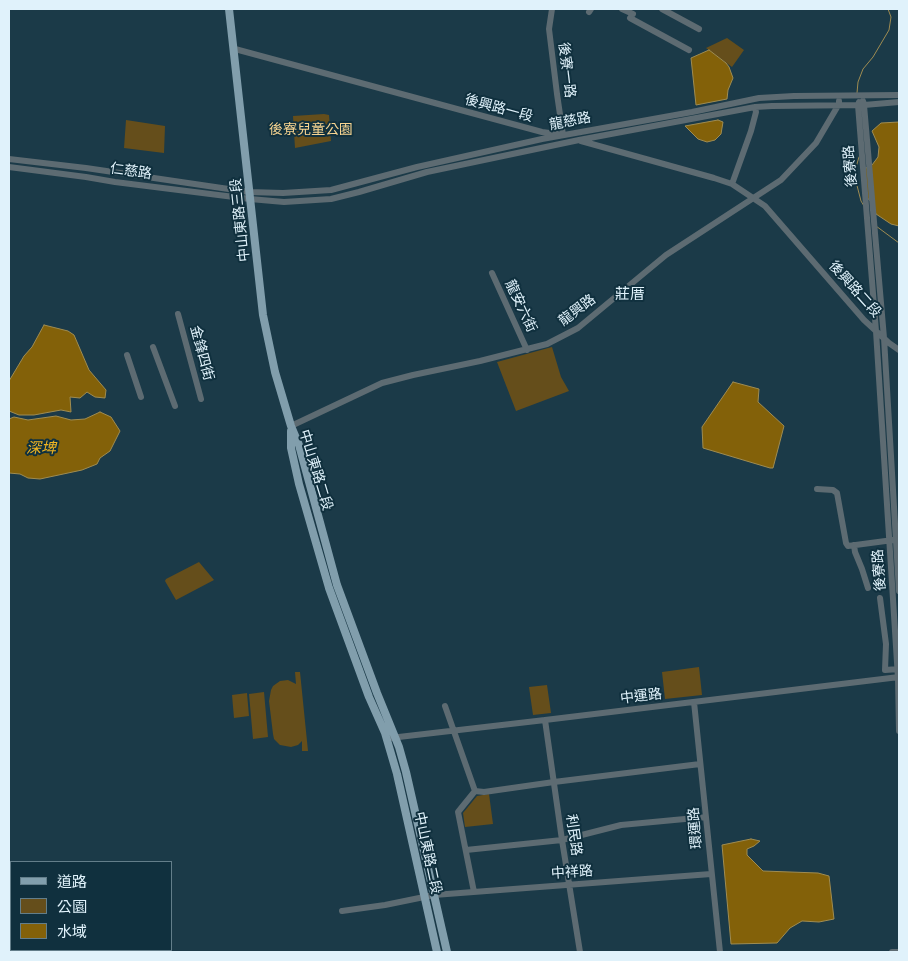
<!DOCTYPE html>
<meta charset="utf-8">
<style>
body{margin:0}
#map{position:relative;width:908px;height:961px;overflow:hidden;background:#1b3a48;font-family:Lato,"Noto Sans TC",sans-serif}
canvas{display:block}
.frame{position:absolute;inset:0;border:10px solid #e0f2fb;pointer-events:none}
.legend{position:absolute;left:10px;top:861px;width:162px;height:90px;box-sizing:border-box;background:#10303e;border:1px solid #637e8a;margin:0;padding:6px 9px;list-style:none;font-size:15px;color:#e0f2fb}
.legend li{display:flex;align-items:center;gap:10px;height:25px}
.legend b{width:25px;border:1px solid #637e8a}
</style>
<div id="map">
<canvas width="908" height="961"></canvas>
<div class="frame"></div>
<ul class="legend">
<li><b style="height:6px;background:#819eac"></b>道路</li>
<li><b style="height:14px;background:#654e1b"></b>公園</li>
<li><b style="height:14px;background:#836109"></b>水域</li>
</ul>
</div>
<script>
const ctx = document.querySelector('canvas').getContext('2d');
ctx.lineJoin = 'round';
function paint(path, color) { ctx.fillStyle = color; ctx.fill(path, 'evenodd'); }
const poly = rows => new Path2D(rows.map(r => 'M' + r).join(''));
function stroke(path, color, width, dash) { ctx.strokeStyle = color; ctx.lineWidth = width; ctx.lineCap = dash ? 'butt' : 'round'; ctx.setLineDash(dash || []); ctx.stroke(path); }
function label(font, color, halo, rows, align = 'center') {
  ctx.font = font + ' Lato,"Noto Sans TC",sans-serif'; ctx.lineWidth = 4; ctx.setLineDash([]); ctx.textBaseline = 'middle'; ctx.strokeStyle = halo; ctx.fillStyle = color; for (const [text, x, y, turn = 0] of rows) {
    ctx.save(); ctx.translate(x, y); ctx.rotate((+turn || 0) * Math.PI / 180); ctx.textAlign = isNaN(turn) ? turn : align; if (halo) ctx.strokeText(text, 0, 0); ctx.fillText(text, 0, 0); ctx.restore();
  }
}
paint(poly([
 [727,38,744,50,732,67,706,48],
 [324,114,329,115,331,141,295,148,293,116],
 [126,120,165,126,164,153,124,148],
 [552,347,561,377,569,391,516,411,497,362],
 [199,562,214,580,176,600,165,581,166,579],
 [699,667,702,695,665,699,662,672],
 [295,672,300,672,308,751,302,751,302,741,298,745,291,747,280,745,274,739,273,734,269,701,271,690,273,686,280,681,288,680,296,684],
 [547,685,551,713,533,715,529,687],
 [264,692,268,737,253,739,249,694],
 [247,693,249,716,234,718,232,695],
 [489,794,493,824,465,827,463,813,477,796]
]), '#654e1b');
const water = poly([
 [709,50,726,63,729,67,733,78,728,90,727,99,696,105,691,58,709,50],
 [718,120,723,122,721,134,715,140,707,142,698,139,685,126,718,120],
 [899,122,899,226,891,224,876,214,871,202,864,194,864,169,872,165,878,157,879,147,872,131,881,123,899,122],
 [44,325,68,331,74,335,89,370,106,390,105,398,95,397,87,392,80,398,70,397,71,412,61,410,34,415,19,415,9,411,9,381,24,356,32,347,44,325],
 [733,382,759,389,758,402,784,426,773,468,770,468,703,448,702,427,733,382],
 [100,412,111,417,120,431,110,451,100,458,97,464,82,470,40,479,28,478,20,474,9,473,9,419,14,417,28,420,56,416,71,420,85,419,100,412],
 [751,839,760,841,754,846,747,849,747,855,763,871,818,873,829,876,834,919,819,922,802,921,790,928,777,943,731,944,722,845,751,839]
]);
paint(water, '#836109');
stroke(water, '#9f8c52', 1);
stroke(poly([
 [857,93,858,82,863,69,873,57,889,30,891,17,888,9],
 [859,157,854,174,861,201,864,206],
 [876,226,899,243]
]), '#9f8c52', 1);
stroke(poly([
 [552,9,549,29,557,94,563,135],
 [622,9,633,14],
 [662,9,699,29],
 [589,12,591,9],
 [630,18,689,50],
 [235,49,542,132,557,134],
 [863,101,864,105,884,338,899,591],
 [859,102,858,105,876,331,898,678,899,731],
 [581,141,714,178,732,184,765,206,864,320,889,343,899,350],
 [9,159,86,168,249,192,283,193,331,190,417,167,542,139,692,112,759,98,794,96,899,95],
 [9,167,86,177,115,182,250,199,284,202,331,199,359,192,427,172,579,140,755,107,772,106,864,105,899,102],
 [732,184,751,131,756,112,755,107],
 [492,273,527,350],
 [178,314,201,399],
 [153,347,175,406],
 [127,355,141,397],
 [291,426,382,383,413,375,480,361,547,344,578,328,666,255,781,180,816,143,839,104,839,101],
 [817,489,833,490,837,493,846,543,848,546,893,540],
 [854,545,855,552,862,569,868,588],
 [880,598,886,644,885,670,899,669],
 [694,702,720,952],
 [445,706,475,791,458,812,474,892],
 [545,720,562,840,580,952],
 [390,738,545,720,899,677],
 [475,791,484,792,554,782,700,764],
 [466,850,562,840,621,825,706,817],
 [342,911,385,905,434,895,711,874],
 [892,952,899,952]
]), '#5d6b72', 6);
stroke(poly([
 [229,9,263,315,275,372,291,426,299,445,337,585,377,693,399,747,406,772,447,952],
 [291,431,291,448,299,484,329,588,369,697,385,733,397,774,437,952]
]), '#819eac', 8);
label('14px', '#e0f2fb', '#10303e', [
 ["後寮一路",567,70,83],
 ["後興路一段",499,108,15],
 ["龍慈路",570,121,-11],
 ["後寮路",850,166,-95],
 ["仁慈路",131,171,8],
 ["中山東路三段",240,220,-96],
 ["後興路二段",855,289,48],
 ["龍安六街",521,306,65],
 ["龍興路",577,310,-37],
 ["金鋒四街",202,353,75],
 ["中山東路二段",316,470,73],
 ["後寮路",879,570,-94],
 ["中運路",641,696,-7],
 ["環運路",695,828,-95],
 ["利民路",574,835,82],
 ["中山東路二段",428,853,78],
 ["中祥路",572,872,-4]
]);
label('14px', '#f8d591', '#10303e', [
 ["後寮兒童公園",311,129]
]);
label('15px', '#e0f2fb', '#10303e', [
 ["莊厝",630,294]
]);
label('italic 15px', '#efb422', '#10303e', [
 ["深埤",41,448]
]);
</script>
